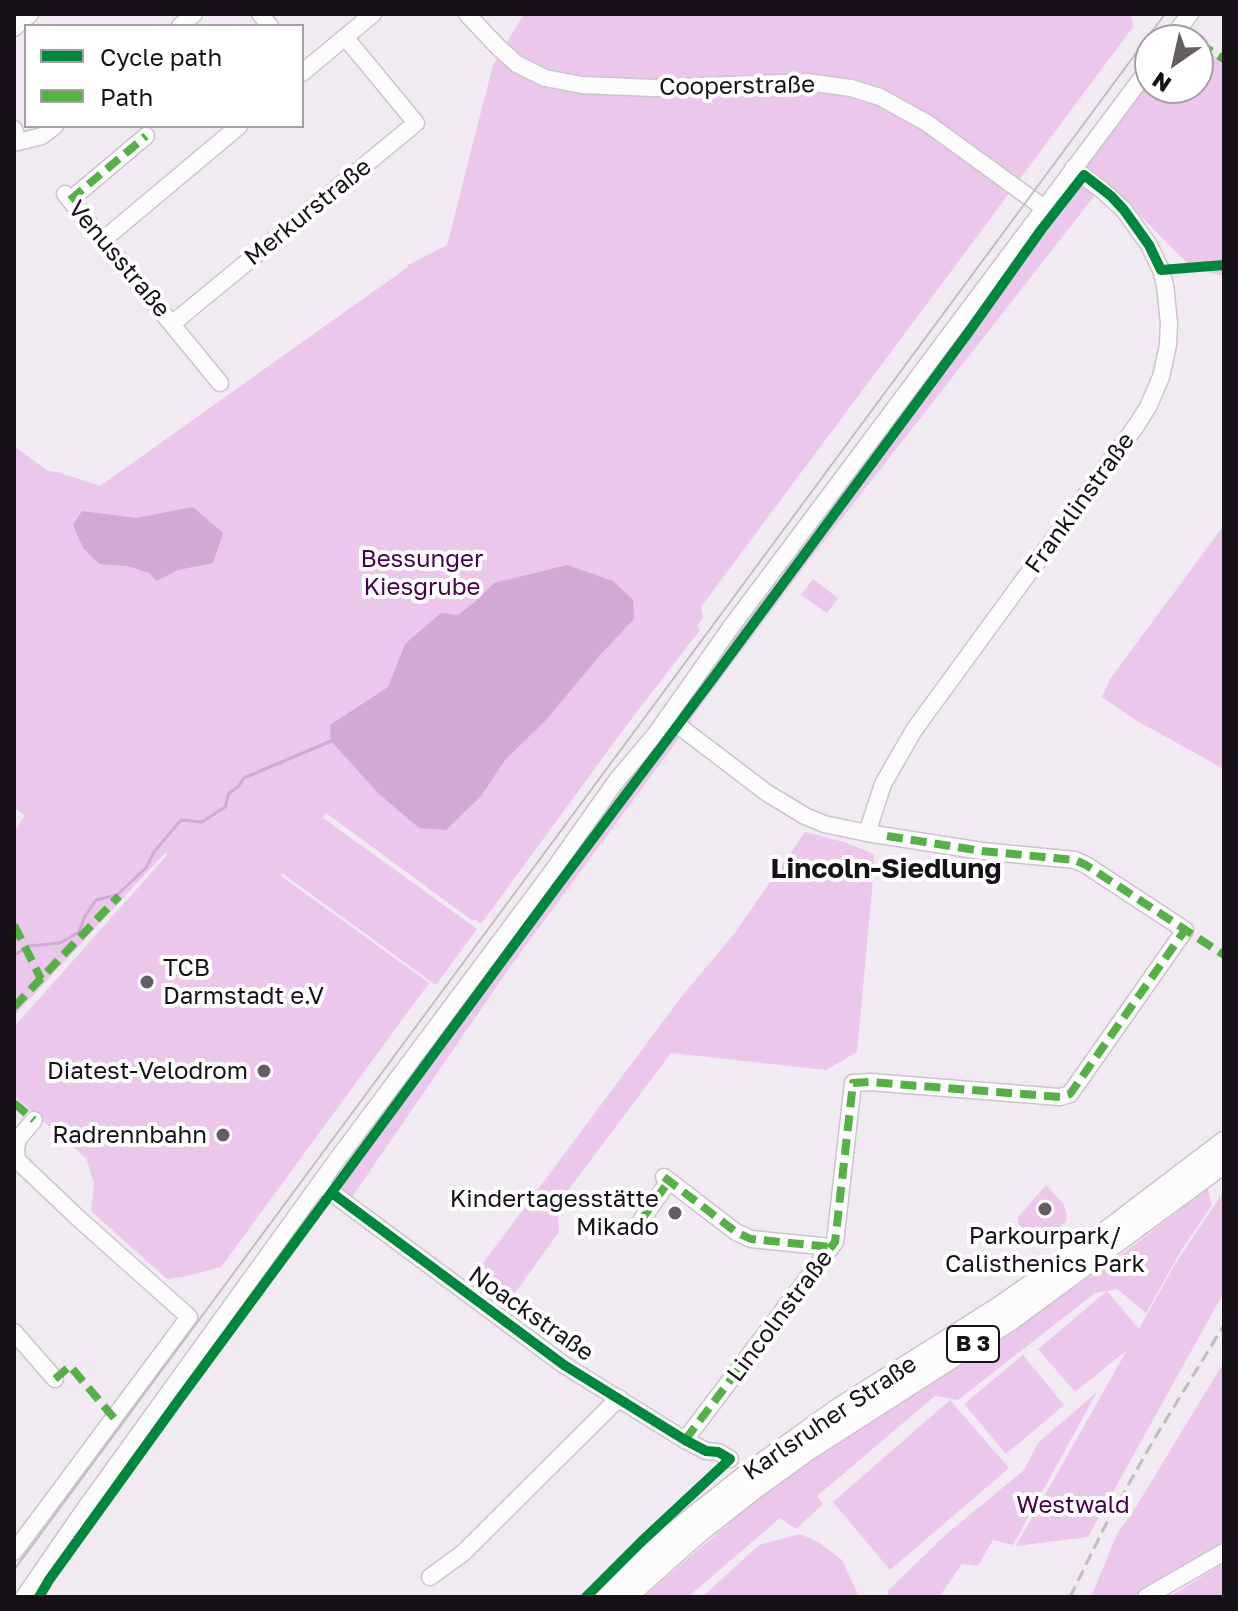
<!DOCTYPE html>
<meta charset="utf-8">
<style>
body{margin:0}
#map{position:relative;width:1238px;height:1611px;overflow:hidden;background:#f2eaf2;font-family:"Golos Text",sans-serif}
canvas{display:block}
.frame{position:absolute;inset:0;border:16px solid #171217;pointer-events:none}
.legend{position:absolute;left:24px;top:24px;width:280px;height:104px;box-sizing:border-box;background:#fff;border:2px solid #a2a0a2;margin:0;padding:10px 14px;list-style:none;font-size:24px;color:#171217}
.legend li{display:flex;align-items:center;gap:16px;height:40px}
.legend b{width:40px;border:2px solid #a2a0a2}
.north{position:absolute;left:1134px;top:24px;width:80px;height:80px;box-sizing:border-box;background:#fff;border:2px solid #a2a0a2;border-radius:50%;rotate:214deg;font-size:22px;font-weight:700;line-height:32px;text-align:center;color:#171217}
.north::after{content:'';display:block;margin:auto;width:28px;height:36px;background:#645e64;clip-path:polygon(50% 0,100% 100%,50% 72%,0 100%)}
</style>
<div id="map">
<canvas width="1238" height="1611"></canvas>
<div class="frame"></div>
<ul class="legend">
<li><b style="height:10px;background:#00873e"></b>Cycle path</li>
<li><b style="height:10px;background:#55b145"></b>Path</li>
</ul>
<div class="north">N</div>
</div>
<script>
const ctx = document.querySelector('canvas').getContext('2d');
ctx.lineJoin = 'round';
function paint(path, color) { ctx.fillStyle = color; ctx.fill(path, 'evenodd'); }
const poly = rows => new Path2D(rows.map(r => 'M' + r).join(''));
function stroke(path, color, width, dash) { ctx.strokeStyle = color; ctx.lineWidth = width; ctx.lineCap = dash ? 'butt' : 'round'; ctx.setLineDash(dash || []); ctx.stroke(path); }
function label(font, color, halo, rows, align = 'center') {
  ctx.font = font + ' "Golos Text",sans-serif'; ctx.lineWidth = 8; ctx.setLineDash([]); ctx.textBaseline = 'middle'; ctx.strokeStyle = halo; ctx.fillStyle = color; for (const [text, x, y, turn = 0] of rows) {
    ctx.save(); ctx.translate(x, y); ctx.rotate((+turn || 0) * Math.PI / 180); ctx.textAlign = isNaN(turn) ? turn : align; if (halo) ctx.strokeText(text, 0, 0); ctx.fillText(text, 0, 0); ctx.restore();
  }
}
paint(poly([
 [524,14,1131,14,1133,27,701,607,703,618,697,625,700,630,626,726,481,924,475,920,473,921,326,813,323,818,477,929,436,985,282,873,281,876,429,983,221,1267,183,1277,167,1279,91,1211,94,1183,86,1158,14,1096,14,1027,168,854,165,853,14,1016,14,832,25,815,14,808,14,446,48,471,57,472,100,486,408,267,408,265,447,245,493,65],
 [1198,46,1224,62,1224,276,1207,272,1187,263,1106,181,810,559,691,719,691,722,512,964,352,1197,333,1184,774,582,1036,236,1150,80,1150,88,1198,88],
 [1224,525,1224,769,1137,721,1102,697,1110,679],
 [813,579,838,598,827,613,801,595],
 [805,832,844,842,874,854,872,890,857,1052,826,1070,671,1053,557,1205,559,1232,504,1308,469,1282,682,996,734,934],
 [1046,1185,1063,1203,1067,1215,1066,1222,1050,1234,1045,1229,1036,1235,1029,1234,1022,1229,1018,1222,1018,1217],
 [1208,1188,1212,1205,1182,1249,1146,1313,1117,1289,1095,1293,958,1400,935,1396,817,1496,823,1504,796,1529,780,1518,688,1597,643,1597,761,1496,869,1421,967,1361,1121,1255],
 [1224,1191,1224,1292,1088,1537,1016,1546,1127,1350,1075,1392,1038,1349,1107,1291,1139,1329,1174,1266],
 [1023,1355,1064,1405,1006,1454,964,1404],
 [1224,1362,1224,1542,1133,1597,1091,1597,1117,1534,1134,1510],
 [1097,1392,1013,1545,993,1540,978,1566,962,1564,939,1597,887,1597,888,1591,944,1536,1024,1470,1038,1443],
 [950,1400,1009,1468,890,1570,833,1502],
 [800,1534,820,1543,842,1560,858,1594,857,1597,702,1597,759,1545],
 [1224,1563,1224,1597,1169,1597]
]), '#ebc7eb');
paint(poly([
 [193,507,223,533,213,563,178,570,156,581,150,573,127,566,99,564,83,548,73,525,82,511,136,518],
 [567,565,613,581,633,600,634,619,601,654,546,720,505,760,481,796,446,830,419,828,379,794,331,741,330,725,388,687,405,644,441,613,458,615,476,601,494,583]
]), '#d4a8d4');
stroke(poly([
 [14,955,29,946,60,943,79,932,84,918,96,900,117,895,146,868,154,852,181,820,202,822,225,807,229,793,238,787,244,778,331,741]
]), '#d4a8d4', 3);
const minor = poly([
 [260,14,270,26],
 [467,14,498,47,517,64,545,78,582,85,654,88,807,82,851,88,880,97,927,123,1044,208],
 [180,26,194,14],
 [14,28,30,14],
 [1170,40,1190,14],
 [302,73,373,14],
 [14,129,18,142,42,136,55,126],
 [65,194,220,383],
 [70,200,146,136],
 [103,240,239,126],
 [173,323,416,123,345,37],
 [667,717,767,793,805,816,824,824,867,833,982,851,1075,860,1086,865,1185,930,1070,1094,1060,1097,870,1082,853,1083,835,1242,685,1440],
 [867,833,883,784,914,730,1136,426,1148,407,1161,377,1168,345,1169,323,1165,285,1161,270,1149,245,1124,210,1101,189,1073,168],
 [664,1177,736,1232,751,1239,831,1247],
 [320,1184,564,1365,685,1440,706,1451,718,1452,730,1459],
 [642,1219,669,1181],
 [14,1332,55,1379],
 [14,1552,189,1317,78,1218,17,1160,16,1149,18,1139,34,1120],
 [430,1577,463,1553,619,1398],
 [24,1597,84,1510,336,1161,549,876,617,780,655,735,731,627,1150,67],
 [1146,1597,1224,1552]
]);
const major = poly([
 [604,1597,672,1534,750,1472,835,1411,998,1308,1090,1244,1224,1142],
 [626,1597,698,1533,754,1489,811,1448,1012,1319,1224,1163]
]);
stroke(minor, '#cbc5cb', 19);
stroke(major, '#cbc5cb', 23);
stroke(minor, '#fdfcfd', 16);
stroke(major, '#fdfcfd', 20);
stroke(poly([
 [14,1570,1165,14]
]), '#bfbdbf', 2);
stroke(poly([
 [1070,1597,1105,1526,1153,1441,1224,1325]
]), '#bfbdbf', 3, [12, 6]);
stroke(poly([
 [1179,29,1194,40],
 [1198,43,1224,59],
 [70,200,146,136],
 [887,836,982,851,1075,860,1086,865,1224,955],
 [14,925,41,979],
 [14,1007,119,896],
 [14,1103,34,1120],
 [664,1177,736,1232,751,1239,831,1247],
 [642,1219,669,1181],
 [55,1379,70,1366,114,1418],
 [685,1440,835,1242,853,1083,870,1082,1060,1097,1070,1094,1185,930]
]), '#55b145', 8, [16, 8]);
stroke(poly([
 [332,1193,564,1365,685,1440,706,1451,718,1452,730,1459,642,1541,586,1597],
 [39,1597,49,1580,178,1401,558,885,714,677,968,333,1041,230,1084,175,1111,196,1124,210,1149,245,1161,270,1224,265]
]), '#00873e', 10);
for (const [x, y, r, color] of [
 [147,982,8,"#645e64"],
 [264,1071,8,"#645e64"],
 [223,1135,8,"#645e64"],
 [1045,1209,8,"#645e64"],
 [675,1213,8,"#645e64"]
]) { const dot = new Path2D(); dot.arc(x, y, r, 0, 2 * Math.PI); ctx.fillStyle = color; ctx.fill(dot); stroke(dot, '#fff', 3); }
for (const [x, y, w] of [
 [973,1344,52]
]) { const box = new Path2D(); box.roundRect(x - w / 2, y - 18, w, 36, 6); ctx.fillStyle = '#fff'; ctx.fill(box); stroke(box, '#171217', 2); }
label('bold 22px', '#171217', null, [
 ["B 3",973,1344]
]);
label('24px', '#171217', '#fff', [
 ["Cooperstraße",737,86,-1],
 ["Merkurstraße",308,212,-39],
 ["Venusstraße",119,259,50],
 ["Franklinstraße",1080,503,-54],
 ["Noackstraße",531,1314,35],
 ["Lincolnstraße",780,1316,-53],
 ["Karlsruher Straße",830,1418,-34]
]);
label('24px', '#49004c', '#fff', [
 ["Bessunger",422,559],
 ["Kiesgrube",422,587],
 ["Westwald",1073,1505]
]);
label('24px', '#171217', '#fff', [
 ["TCB",163,968,"left"],
 ["Darmstadt e.V",163,996,"left"],
 ["Diatest-Velodrom",248,1071],
 ["Radrennbahn",207,1135],
 ["Kindertagesstätte",659,1199],
 ["Mikado",659,1227],
 ["Parkourpark/",1045,1236,"center"],
 ["Calisthenics Park",1045,1264,"center"]
], 'right');
label('bold 28px', '#171217', '#fff', [
 ["Lincoln-Siedlung",886,869]
]);
</script>
